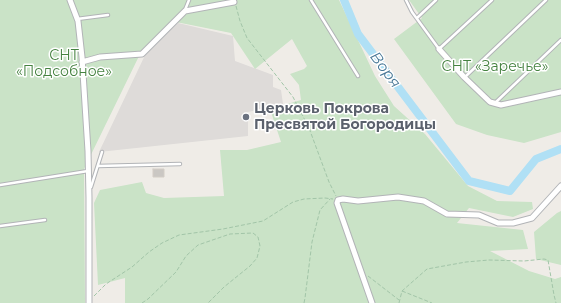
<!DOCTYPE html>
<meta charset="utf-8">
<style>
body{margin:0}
canvas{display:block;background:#efece7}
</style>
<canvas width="561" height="303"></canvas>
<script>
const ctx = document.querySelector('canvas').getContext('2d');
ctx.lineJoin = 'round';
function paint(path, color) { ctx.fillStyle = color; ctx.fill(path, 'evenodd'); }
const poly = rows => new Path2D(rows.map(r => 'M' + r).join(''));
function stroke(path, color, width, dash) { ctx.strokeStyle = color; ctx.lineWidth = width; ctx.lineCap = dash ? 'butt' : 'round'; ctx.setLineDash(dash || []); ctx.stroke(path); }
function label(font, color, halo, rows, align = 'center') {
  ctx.font = font + ' Montserrat,sans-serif'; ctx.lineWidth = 3; ctx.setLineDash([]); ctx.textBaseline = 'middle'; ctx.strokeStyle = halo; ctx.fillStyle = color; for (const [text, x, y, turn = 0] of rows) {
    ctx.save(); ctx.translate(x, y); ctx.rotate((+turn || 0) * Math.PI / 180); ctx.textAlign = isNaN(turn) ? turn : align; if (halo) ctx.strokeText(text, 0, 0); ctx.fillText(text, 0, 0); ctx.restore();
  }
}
paint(poly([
 [178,23,233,36,235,61,273,75,273,87,281,90,283,104,248,112,248,136,99,152,147,51]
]), '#dedbd9');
paint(poly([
 [0,0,339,0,375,76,394,106,425,134,468,186,497,201,532,202,533,209,513,217,469,208,457,223,523,230,528,249,490,251,529,271,555,279,561,277,561,303,125,303,125,278,98,285,94,203,100,190,142,182,146,193,164,198,224,196,220,150,247,150,281,142,270,109,301,100,299,85,290,74,304,69,307,66,292,39,255,69,231,33,176,22,141,52,84,169,85,303,0,303],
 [409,0,561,0,561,132,524,143,487,135,456,124,394,39,422,18],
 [561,211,561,265,536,259,534,232,557,213]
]), '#cae3c7');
stroke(poly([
 [344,0,358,34,469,181,510,191,536,159,561,149]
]), '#b0e0f5', 8);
const building = poly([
 [153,169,164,169,164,177,153,177,153,169]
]);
paint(building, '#cac7c3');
stroke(building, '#d3cdc6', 1);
const lane = poly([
 [311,0,358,76],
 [406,0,412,12,439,49,492,0],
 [185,10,189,0],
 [417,18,436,0],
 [77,19,108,15],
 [465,77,546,0],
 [495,103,561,40],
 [98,166,180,164],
 [0,185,88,171],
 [91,187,102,152],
 [0,226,45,220]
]);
const street = poly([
 [70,0,78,21,82,57,88,151,89,198,89,303],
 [439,49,464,77,490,102,501,105,561,92],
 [82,62,100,57,142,54,185,11,234,2],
 [372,303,337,203,338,200,343,199,358,201,398,197,424,201,447,214,479,215,498,223,513,223,532,218,561,186]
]);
stroke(lane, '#b2b4b7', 4.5);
stroke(street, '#b2b4b7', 7);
stroke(poly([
 [236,6,240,21,247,38,293,97,309,128,329,182,336,196],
 [368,276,399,300],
 [402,291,432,303],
 [94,296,106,284,132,267,149,252,162,243,179,235,223,229,263,221,293,202,304,199,325,198,333,199],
 [142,303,148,299,176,272,186,256,198,245,230,234,253,233,258,237,260,246,257,258,250,266,224,287,208,303],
 [304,303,305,298,312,242,320,210,330,199],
 [399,303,402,291,427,269,466,262,489,260,524,261,544,259,548,260,554,295,556,303]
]), '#a2c5a8', 1, [4, 2]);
stroke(lane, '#fff', 2.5);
stroke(street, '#fff', 5);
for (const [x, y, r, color] of [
 [246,117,4,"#6b7280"]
]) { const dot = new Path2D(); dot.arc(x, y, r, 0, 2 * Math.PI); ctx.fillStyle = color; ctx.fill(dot); stroke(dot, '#fff', 1.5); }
label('14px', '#458240', '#fff', [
 ["СНТ",64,56],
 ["«Подсобное»",64,72],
 ["СНТ «Заречье»",495,67]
]);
label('bold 14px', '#5b616d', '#fff', [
 ["Церковь Покрова",254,109],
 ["Пресвятой Богородицы",254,125]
], 'left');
label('italic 15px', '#477796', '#fff', [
 ["Воря",385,70,53]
]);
</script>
